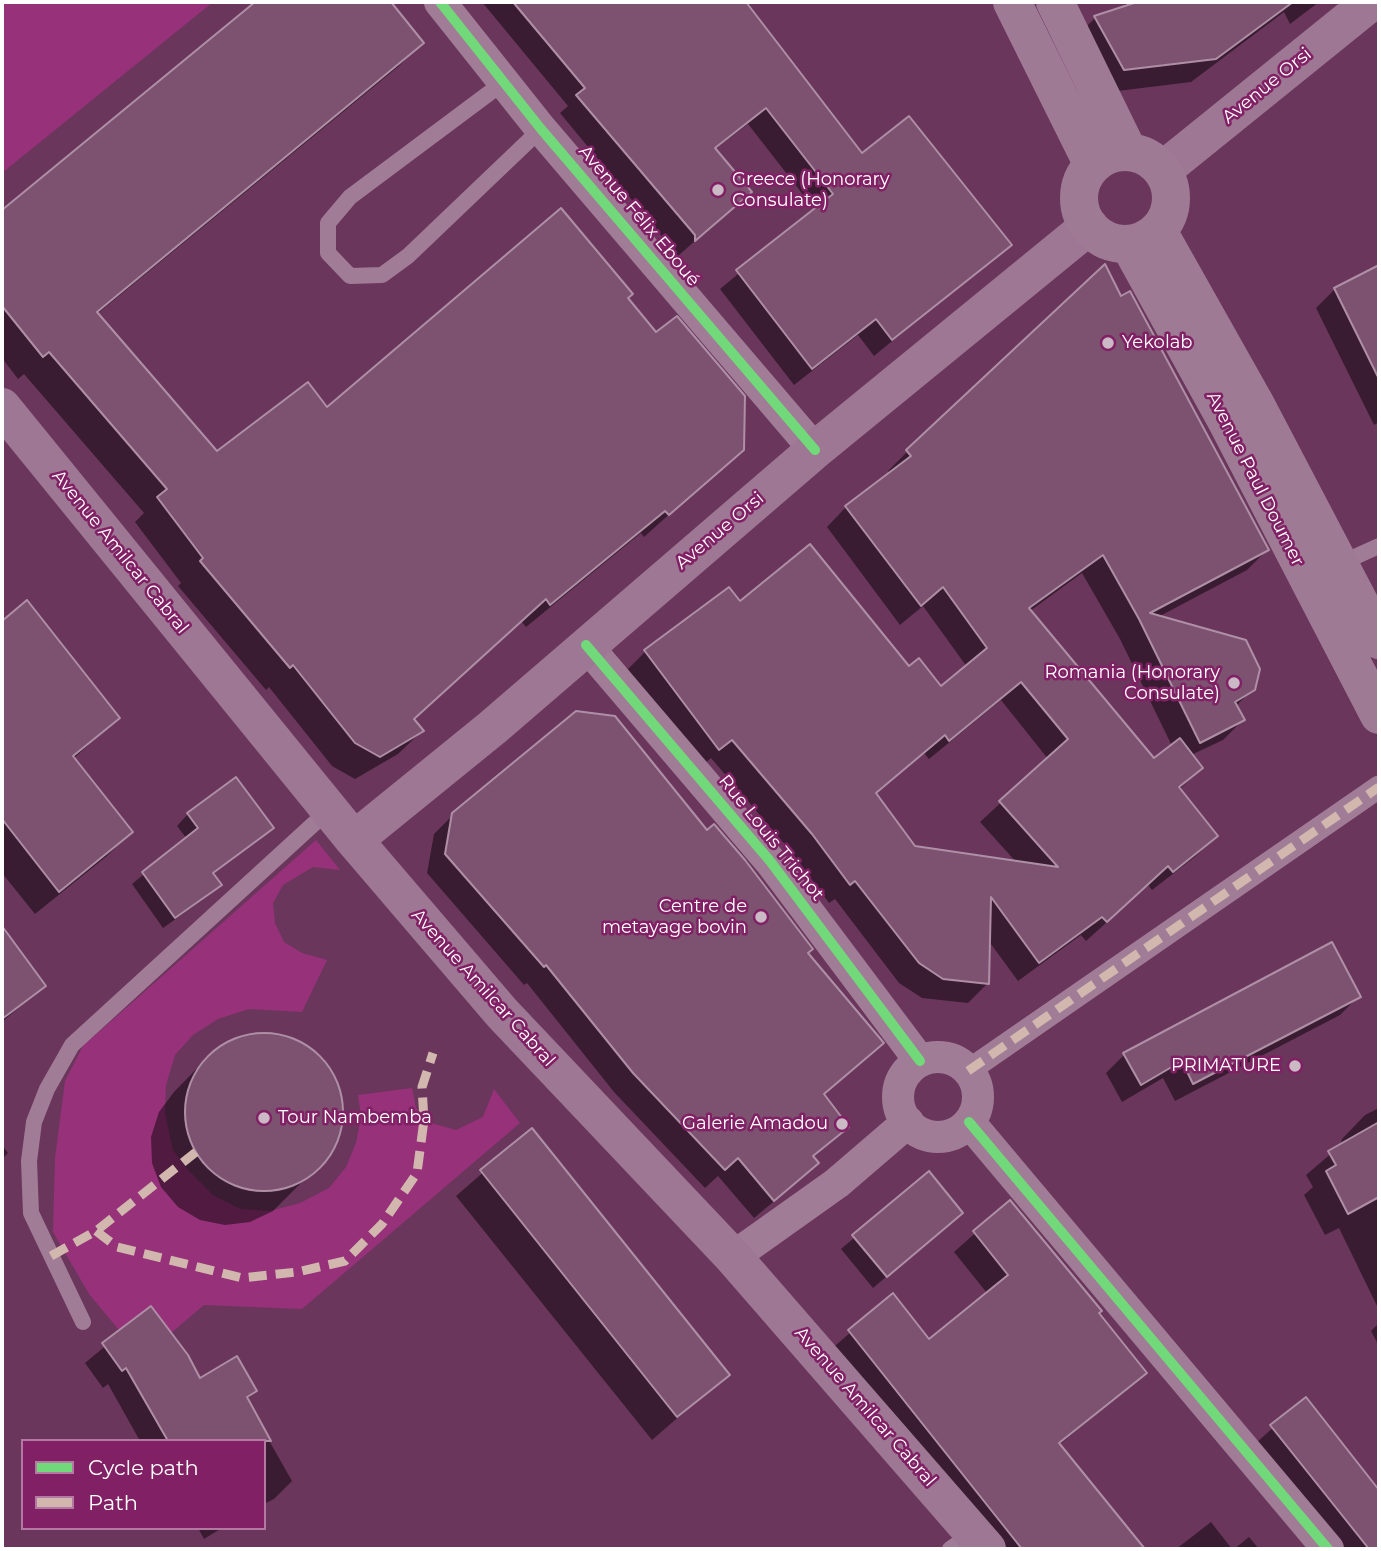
<!DOCTYPE html>
<meta charset="utf-8">
<style>
body{margin:0}
#map{position:relative;width:1381px;height:1551px;overflow:hidden;background:#6b365c;font-family:Montserrat,sans-serif}
canvas{display:block}
.frame{position:absolute;inset:0;border:4px solid #fff;pointer-events:none}
.legend{position:absolute;left:21px;top:1439px;width:245px;height:91px;box-sizing:border-box;background:#812065;border:2px solid #b379a3;margin:0;padding:9px 12px;list-style:none;font-size:21px;color:#fff}
.legend li{display:flex;align-items:center;gap:14px;height:35px}
.legend b{width:35px;border:2px solid #b379a3}
</style>
<div id="map">
<canvas width="1381" height="1551"></canvas>
<div class="frame"></div>
<ul class="legend">
<li><b style="height:9px;background:#71d979"></b>Cycle path</li>
<li><b style="height:9px;background:#d1b7ad"></b>Path</li>
</ul>
</div>
<script>
const ctx = document.querySelector('canvas').getContext('2d');
ctx.lineJoin = 'round';
function paint(path, color) { ctx.fillStyle = color; ctx.fill(path, 'evenodd'); }
const poly = rows => new Path2D(rows.map(r => 'M' + r).join(''));
function stroke(path, color, width, dash) { ctx.strokeStyle = color; ctx.lineWidth = width; ctx.lineCap = dash ? 'butt' : 'round'; ctx.setLineDash(dash || []); ctx.stroke(path); }
function label(font, color, halo, rows, align = 'center') {
  ctx.font = font + ' Montserrat,sans-serif'; ctx.lineWidth = 5; ctx.setLineDash([]); ctx.textBaseline = 'middle'; ctx.strokeStyle = halo; ctx.fillStyle = color; for (const [text, x, y, turn = 0] of rows) {
    ctx.save(); ctx.translate(x, y); ctx.rotate((+turn || 0) * Math.PI / 180); ctx.textAlign = isNaN(turn) ? turn : align; if (halo) ctx.strokeText(text, 0, 0); ctx.fillText(text, 0, 0); ctx.restore();
  }
}
paint(poly([
 [2,2,213,2,2,173],
 [316,840,340,870,313,867,283,885,273,903,275,923,284,942,302,953,327,960,302,1012,249,1009,218,1019,193,1035,175,1055,166,1085,165,1113,173,1150,189,1171,213,1195,241,1209,270,1211,300,1203,329,1188,346,1167,356,1143,361,1116,358,1095,412,1088,416,1108,431,1123,456,1130,483,1117,494,1089,520,1123,302,1309,204,1305,171,1333,151,1306,119,1330,89,1294,53,1232,55,1158,65,1081,83,1046]
]), '#96317a');
paint(poly([
 [257,2,388,2,422,43,399,66,97,314,217,454,327,409,626,298,742,449,644,537,641,533,526,627,521,621,413,720,422,731,398,754,355,779,332,766,269,687,266,690,178,586,181,583,135,522,144,513,24,374,18,379,2,358,2,212],
 [482,2,743,2,862,156,1009,245,874,356,858,335,794,385,720,289,815,210,748,124,714,150,750,192,678,256,560,113,568,106],
 [1125,2,1319,2,1290,24,1284,12,1191,82,1101,93,1072,41,1095,18,1124,8],
 [1105,267,1120,299,1267,550,1247,570,1158,617,1253,689,1236,706,1243,720,1223,740,1191,755,1201,768,1179,790,1216,836,1196,856,1152,890,1148,885,1086,941,1081,935,1018,981,988,940,988,983,968,1003,922,998,899,983,835,899,829,903,793,854,711,758,698,769,626,671,646,651,739,604,908,669,941,688,967,667,923,606,900,625,827,527,846,507,890,474,888,471,907,452],
 [1082,573,1120,639,1172,746,1154,761,1030,611],
 [1001,700,1048,759,980,822,1017,863,914,847,875,795,924,753,929,759],
 [1374,270,1379,280,1379,422,1374,425,1316,308,1335,289],
 [26,603,118,718,73,759,131,832,107,856,35,914,2,873,2,623],
 [188,814,271,827,212,875,219,885,208,896,163,928,132,884,187,839,177,826],
 [454,814,806,954,881,1043,823,1095,847,1127,812,1158,816,1163,797,1182,754,1218,718,1176,705,1188,614,1092,527,983,524,985,427,873,434,834],
 [2,929,44,986,2,1022],
 [1358,997,1340,1015,1175,1101,1163,1078,1122,1102,1106,1073,1124,1055],
 [255,1034,280,1035,304,1045,324,1062,336,1084,341,1109,338,1134,327,1157,273,1211,250,1222,225,1225,200,1220,178,1207,161,1187,152,1163,151,1137,159,1112,174,1092,209,1056,230,1041],
 [1379,1108,1379,1310,1339,1228,1325,1235,1304,1195,1313,1187,1306,1175,1340,1146,1342,1139,1365,1115],
 [532,1130,727,1375,652,1440,456,1196],
 [2,1145,8,1153,2,1159],
 [929,1174,961,1213,873,1288,841,1249],
 [1010,1202,1144,1373,1059,1445,1143,1549,988,1549,829,1351,893,1296,929,1341,987,1293,954,1252],
 [151,1308,199,1380,255,1391,246,1400,292,1481,274,1499,264,1504,264,1441,140,1441,108,1384,103,1388,85,1363],
 [1379,1323,1379,1346,1371,1331],
 [1305,1399,1379,1492,1379,1549,1325,1549,1247,1451],
 [1211,1522,1232,1549,1176,1549,1180,1546],
 [198,1528,222,1528,204,1539],
 [1249,1537,1259,1549,1234,1549]
]), '#0007');
const building = poly([
 [255,2,391,2,424,43,97,312,217,451,308,382,327,407,561,208,633,294,628,298,656,332,677,316,745,396,744,450,669,515,665,511,550,605,546,599,414,719,424,731,380,757,355,743,293,665,290,668,200,561,203,558,157,497,167,489,49,352,43,357,2,306,2,210,255,2],
 [513,2,746,2,862,153,909,116,1012,245,892,340,876,319,812,369,736,270,833,194,766,108,715,148,752,192,695,241,695,235,576,95,585,88,513,2],
 [1137,2,1293,2,1216,59,1124,70,1094,16,1137,2],
 [1105,264,1121,296,1130,291,1269,550,1150,613,1246,640,1260,669,1255,690,1235,702,1245,720,1200,743,1139,619,1103,555,1029,608,1154,758,1180,738,1203,768,1179,787,1218,836,1173,872,1168,866,1107,922,1102,917,1039,963,991,897,989,984,943,979,919,963,855,881,850,885,812,834,732,740,719,750,644,650,729,587,740,601,810,544,909,666,919,658,941,686,987,648,943,587,921,606,845,506,911,456,906,450,1105,264],
 [1021,682,1068,739,999,801,1058,867,915,846,876,793,945,735,949,741,1021,682],
 [1379,265,1379,379,1334,288,1379,265],
 [27,600,120,718,73,756,133,832,59,892,2,819,2,621,27,600],
 [576,711,615,716,707,830,714,824,745,860,813,949,808,953,884,1043,824,1094,849,1127,813,1156,819,1163,774,1201,738,1158,725,1170,633,1073,546,965,544,967,445,854,452,813,576,711],
 [236,777,274,828,213,873,222,885,175,918,142,872,198,828,187,813,236,777],
 [2,926,46,986,2,1019,2,926],
 [1332,942,1361,997,1193,1084,1182,1061,1141,1085,1123,1053,1332,942],
 '185 1112a79 79 0 1 1 158 0a79 79 0 1 1-158 0Z',
 [1379,1122,1379,1197,1348,1214,1326,1171,1336,1165,1328,1151,1379,1122],
 [532,1128,730,1375,677,1417,480,1170,532,1128],
 [929,1171,963,1213,887,1277,852,1235,929,1171],
 [1010,1200,1102,1311,1099,1313,1147,1373,1059,1443,1145,1549,1022,1549,848,1330,893,1293,929,1339,1008,1275,973,1231,1010,1200],
 [151,1306,188,1355,200,1378,237,1356,257,1391,247,1397,271,1441,168,1441,126,1368,122,1371,102,1343,151,1306],
 [1306,1397,1379,1490,1379,1549,1369,1549,1270,1425,1306,1397]
]);
paint(building, '#7c5270');
stroke(building, '#af8fa6', 2);
stroke(poly([
 [504,82,350,197,328,223,328,253,350,276,382,275,408,256,541,129],
 [1339,564,1379,546],
 [83,1322,31,1213,29,1161,34,1122,47,1089,72,1045,330,809],
 [950,1549,973,1533]
]), '#a17c97', 16);
stroke(poly([
 [968,1071,1379,787]
]), '#a17c97', 23);
stroke(poly([
 [440,2,541,129,815,450],
 [586,645,770,861,920,1061],
 '898 1097a40 40 0 1 1 80 0a40 40 0 1 1-80 0Z',
 [969,1122,1328,1549],
 [733,1257,837,1183,908,1122]
]), '#a17c97', 32);
stroke(poly([
 [1163,170,1371,2],
 [2,407,354,840,502,1013,733,1257,987,1549],
 [354,840,492,728,815,450,1089,226]
]), '#9d7793', 38);
stroke(poly([
 [1012,2,1093,165],
 [1055,2,1128,151],
 '1079 198a46 46 0 1 1 92 0a46 46 0 1 1-92 0Z',
 [1158,231,1256,405,1379,640],
 [1129,244,1226,420,1379,715]
]), '#9f7a95', 38);
stroke(poly([
 [968,1071,1379,787],
 [96,1231,117,1247,242,1278,297,1272,345,1261,382,1224,417,1173,424,1120,422,1087,433,1053],
 [51,1256,96,1231,196,1152]
]), '#d1b7ad', 9, [18, 9]);
stroke(poly([
 [440,2,541,129,815,450],
 [586,645,770,861,920,1061],
 [969,1122,1328,1549]
]), '#71d979', 10);
for (const [x, y, r, color] of [
 [718,190,7,"#cbb9c6"],
 [1108,343,7,"#cbb9c6"],
 [1234,683,7,"#cbb9c6"],
 [761,917,7,"#cbb9c6"],
 [1295,1066,7,"#cbb9c6"],
 [264,1118,7,"#cbb9c6"],
 [842,1124,7,"#cbb9c6"]
]) { const dot = new Path2D(); dot.arc(x, y, r, 0, 2 * Math.PI); ctx.fillStyle = color; ctx.fill(dot); stroke(dot, '#812065', 2.5); }
label('18px', '#fff', '#812065', [
 ["Avenue Orsi",1267,86,-39],
 ["Avenue Félix Eboué",639,216,50],
 ["Avenue Paul Doumer",1255,479,63],
 ["Avenue Orsi",720,531,-40],
 ["Avenue Amilcar Cabral",120,552,51],
 ["Rue Louis Trichot",771,838,51],
 ["Avenue Amilcar Cabral",483,988,48],
 ["Avenue Amilcar Cabral",865,1407,49]
]);
label('18px', '#fff', '#812065', [
 ["Greece (Honorary",732,180,"left"],
 ["Consulate)",732,201,"left"],
 ["Yekolab",1122,343,"left"],
 ["Romania (Honorary",1220,673],
 ["Consulate)",1220,694],
 ["Centre de",747,907],
 ["metayage bovin",747,928],
 ["PRIMATURE",1281,1066],
 ["Tour Nambemba",278,1118,"left"],
 ["Galerie Amadou",828,1124]
], 'right');
</script>
